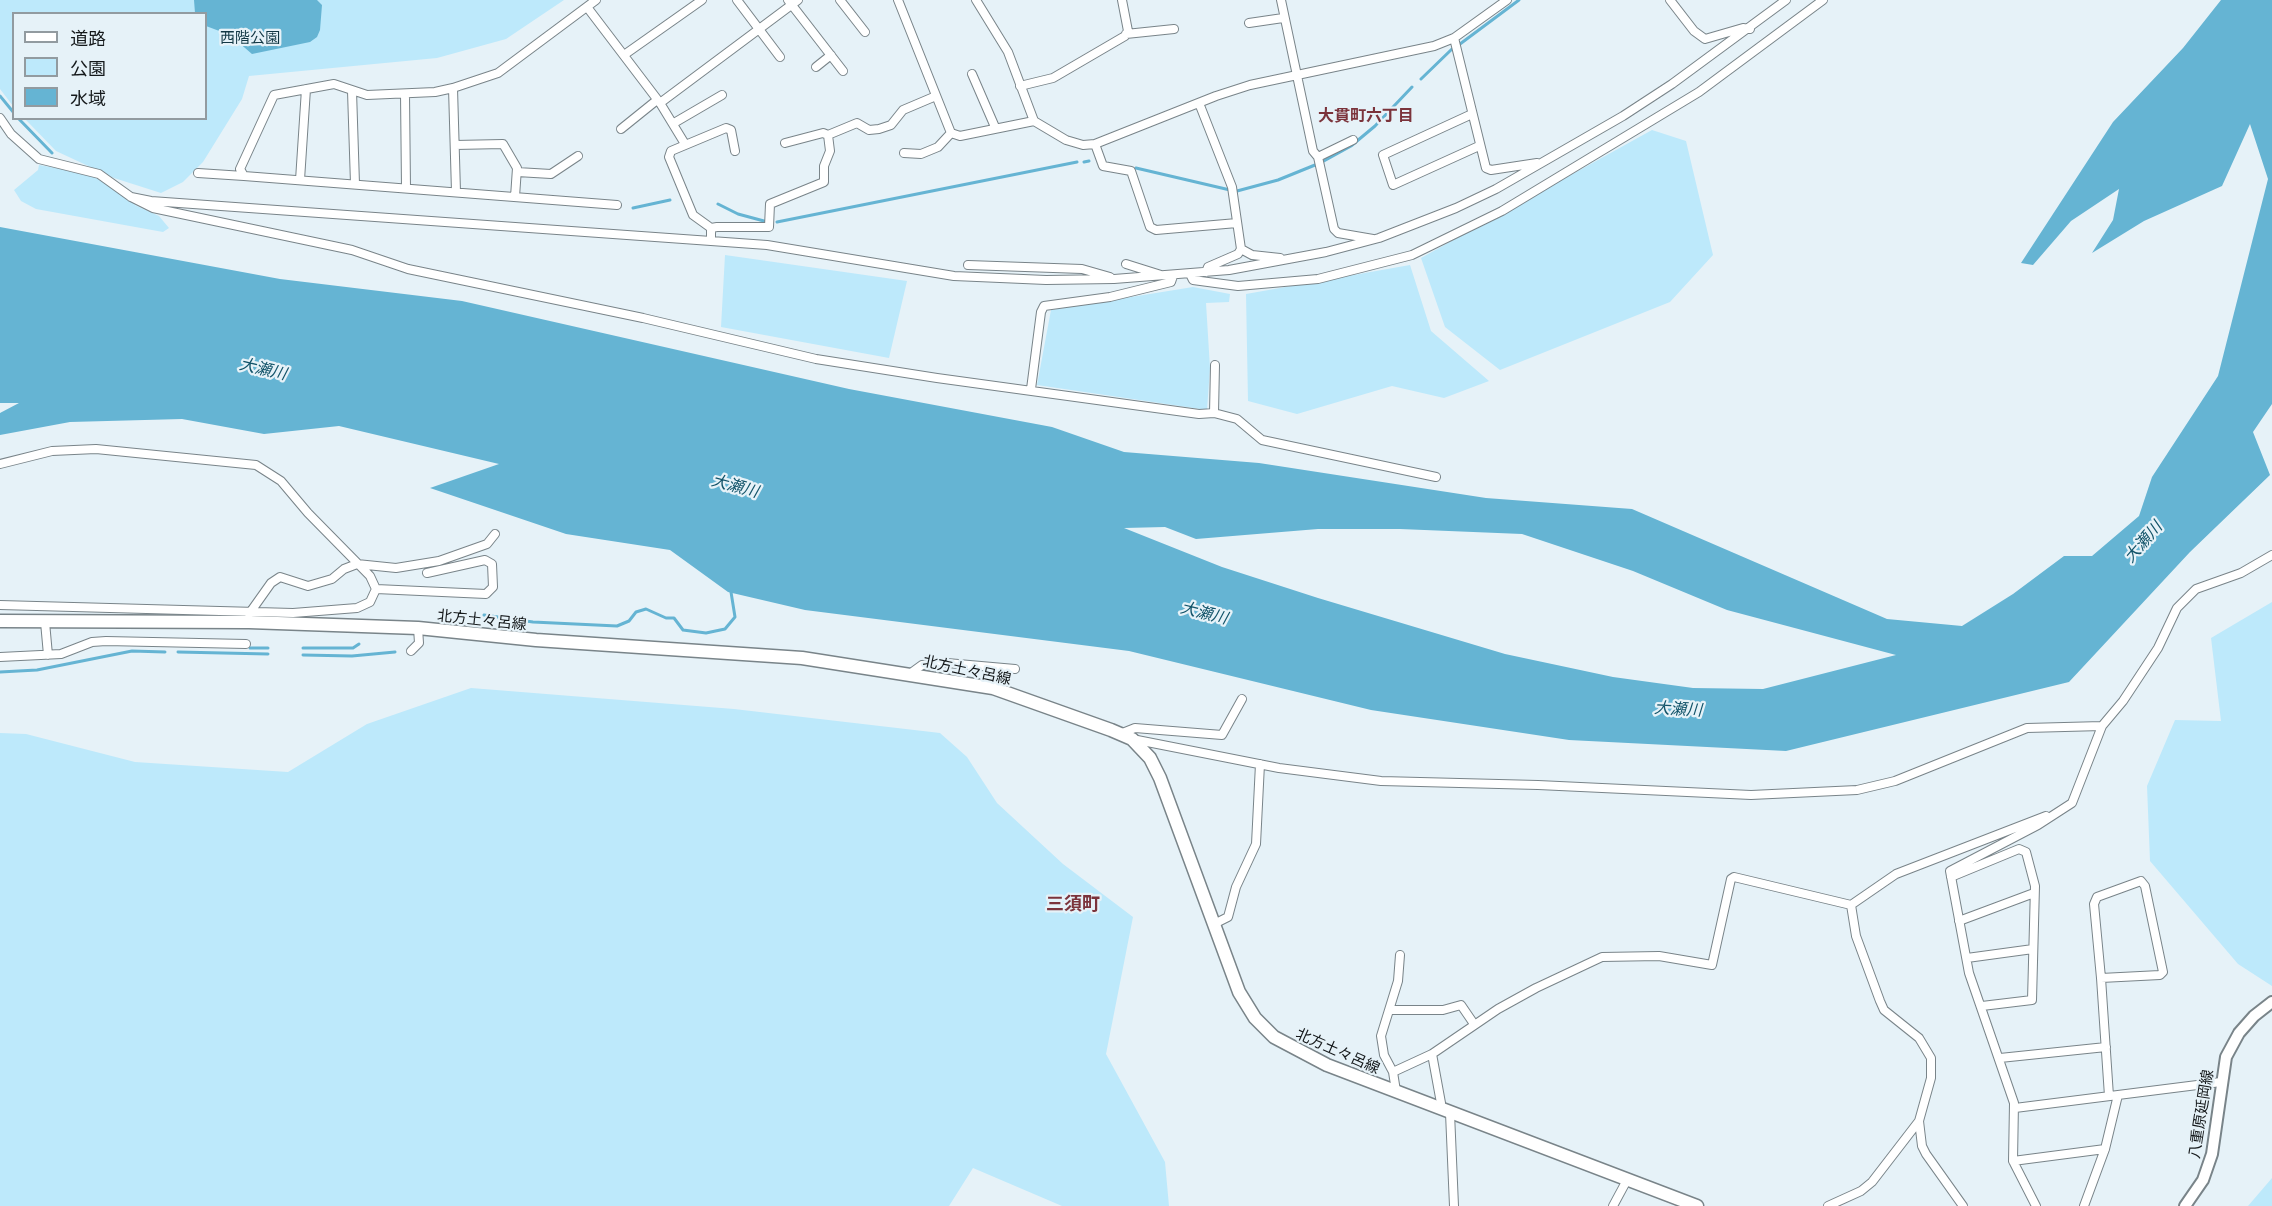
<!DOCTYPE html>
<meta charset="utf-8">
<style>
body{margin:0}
#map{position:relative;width:2272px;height:1206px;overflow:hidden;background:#e6f2f8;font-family:Barlow,"Noto Sans JP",sans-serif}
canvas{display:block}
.legend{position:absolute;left:12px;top:12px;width:195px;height:108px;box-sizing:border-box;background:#e6f2f8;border:2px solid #929ba0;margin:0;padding:8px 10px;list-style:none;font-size:18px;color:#15191b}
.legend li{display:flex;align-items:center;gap:12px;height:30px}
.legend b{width:30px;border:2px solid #929ba0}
</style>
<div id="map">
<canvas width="2272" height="1206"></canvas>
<ul class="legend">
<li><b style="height:8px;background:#fff"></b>道路</li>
<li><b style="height:16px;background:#bde9fb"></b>公園</li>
<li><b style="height:16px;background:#65b4d3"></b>水域</li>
</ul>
</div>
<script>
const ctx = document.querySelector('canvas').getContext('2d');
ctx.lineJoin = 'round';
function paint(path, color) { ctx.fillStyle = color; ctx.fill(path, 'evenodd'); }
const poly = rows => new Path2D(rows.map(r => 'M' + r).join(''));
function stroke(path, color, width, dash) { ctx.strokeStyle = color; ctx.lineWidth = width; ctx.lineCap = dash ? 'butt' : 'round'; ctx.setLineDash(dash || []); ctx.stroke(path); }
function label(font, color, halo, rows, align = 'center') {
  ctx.font = font + ' Barlow,"Noto Sans JP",sans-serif'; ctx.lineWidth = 4.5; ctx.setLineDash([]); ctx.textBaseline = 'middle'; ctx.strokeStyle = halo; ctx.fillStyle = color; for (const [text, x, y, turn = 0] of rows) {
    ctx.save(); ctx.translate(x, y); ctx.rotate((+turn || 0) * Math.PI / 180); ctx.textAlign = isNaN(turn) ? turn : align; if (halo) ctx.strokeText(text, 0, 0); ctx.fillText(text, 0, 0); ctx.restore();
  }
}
paint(poly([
 [0,0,564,0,506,39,437,58,249,76,242,99,203,162,183,182,161,193,114,178,56,151,25,119,206,118,206,14,14,14,13,106,0,89],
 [1652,130,1686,141,1713,255,1670,302,1500,370,1445,327,1421,258],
 [39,165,90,174,132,200,135,205,159,216,169,228,163,232,36,209,21,201,14,190,38,170],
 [725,255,907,281,889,358,721,327],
 [1410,265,1431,331,1489,381,1444,398,1392,386,1297,414,1248,401,1246,294],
 [1193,287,1230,294,1229,302,1206,303,1210,368,1207,410,1037,385,1051,310],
 [2272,602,2272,986,2238,964,2150,861,2147,786,2175,720,2221,721,2211,638],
 [471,688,734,709,940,733,967,757,997,803,1063,864,1133,917,1106,1054,1165,1162,1169,1206,1062,1206,973,1168,949,1206,0,1206,0,733,26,734,135,762,288,772,367,724],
 [2272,1178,2272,1206,2248,1206]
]), '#bde9fb');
paint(poly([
 [194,0,317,0,322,5,320,30,317,37,310,42,252,54,230,35,206,26,206,14,195,13],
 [2221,0,2272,0,2272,404,2253,432,2270,475,2190,552,2069,682,1786,751,1569,740,1371,710,1129,651,805,610,728,592,670,550,566,534,430,488,499,464,339,426,264,434,182,419,70,422,0,435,0,413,19,403,0,403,0,227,280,279,462,301,849,389,1052,427,1124,452,1259,463,1486,498,1632,509,1887,619,1962,626,2013,594,2064,556,2092,556,2139,516,2152,477,2218,376,2268,179,2250,124,2222,186,2144,221,2092,253,2113,220,2119,189,2071,221,2033,265,2021,263,2113,122,2183,48],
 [1165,527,1196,539,1318,529,1400,529,1522,534,1633,571,1727,610,1896,655,1763,689,1693,688,1613,677,1505,654,1318,598,1222,567,1124,528]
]), '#65b4d3');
stroke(poly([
 [1460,44,1519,0],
 [1421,79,1452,49],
 [0,96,14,113],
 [18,118,52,153],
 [1084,162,1089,161],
 [1322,162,1351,146,1375,126,1412,87],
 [1136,168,1230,190],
 [1237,191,1278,180,1315,165],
 [718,204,738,214,764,221],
 [633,208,670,200],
 [777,222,1077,162],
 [484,615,533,622,617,626,629,621,636,612,646,609,666,618,674,618,683,630,706,633,725,629,735,617,731,592],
 [250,648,268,648],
 [303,648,353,648,359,644],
 [178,652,268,654],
 [303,655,352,656,395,652],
 [0,672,37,670,132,651,165,652]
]), '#65b4d3', 3);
const street = poly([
 [596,0,498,73,453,88,435,92,367,95,334,84,274,95,240,169,244,176,617,205],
 [737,0,780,57],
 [788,0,843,71],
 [840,0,865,32],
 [898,0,951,133,960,136,1034,121],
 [976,0,1008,52,1034,121,1066,140,1083,145,1095,144,1216,96,1250,85,1434,46,1454,38,1507,0],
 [1281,0,1313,151,1318,157,1334,229,1338,233,1373,239],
 [1670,0,1694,31,1705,39,1743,28,1750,29],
 [587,7,660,103,798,0],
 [1249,23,1283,18],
 [1126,34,1174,29],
 [1454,38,1486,168,1491,170,1537,163],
 [624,55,702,0],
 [816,67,831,55],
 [972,74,995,127],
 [1020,86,1053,78,1125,36,1128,31,1122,0],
 [453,88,456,192],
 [352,91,355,184],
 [405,94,406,188],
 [660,103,685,144],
 [1199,103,1232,187,1241,249,1252,255,1280,258],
 [1472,114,1383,155,1393,185,1479,146],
 [0,118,11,134,39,159,99,174,131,197,153,208,352,250,408,269,643,318,816,359,937,378,1199,414,1214,413,1237,419,1262,440,1436,477],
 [674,123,722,95],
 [621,129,657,100],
 [785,143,823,133,828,135,857,123,869,130,879,129,891,125,903,110,936,96],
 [1095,144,1103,166,1131,171,1150,227,1156,230,1237,223],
 [455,145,503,144,517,168,515,197],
 [904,153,921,154,938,147,951,133],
 [1318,157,1353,140],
 [517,172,551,174,578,156],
 [198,173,244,176],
 [300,180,306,89],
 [131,197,151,201,767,245,954,276,1046,280,1114,279,1229,270,1326,252,1379,238,1456,208,1496,189,1623,116,1672,84,1786,0],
 [711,228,693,215,669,157,671,151,726,128,731,130,735,151],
 [711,241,711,228,717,227,769,227,770,204,824,182,824,166,830,151,828,135],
 [1126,264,1161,275],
 [968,265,1082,269,1110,277],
 [1206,272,1208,267,1238,254,1241,249],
 [1190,274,1193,280,1238,286,1318,279,1412,255,1502,211,1699,92,1823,0],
 [1031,389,1041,312,1044,306,1110,297,1171,282,1173,276],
 [1214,413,1215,365],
 [0,464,52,451,96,449,256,465,281,481,308,513,370,576,376,589,370,602,357,608,293,613,0,605],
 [376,589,486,594,493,587,492,564,485,560,427,573],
 [249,614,271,583,280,577,308,586,332,579,344,569,357,564,396,568,439,561,487,544,495,534],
 [45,622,48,655],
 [411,651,419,643,418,628],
 [0,657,61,654,92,642,106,641,246,644],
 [911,673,922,665,947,663,1015,669],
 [1120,734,1135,728,1222,735,1242,699],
 [1132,739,1279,768,1381,781,1538,785,1751,795,1857,790,1895,781,2027,728,2102,726],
 [1951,877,2019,849,2026,852,2035,886,2032,1000,1982,1006],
 [2141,881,2145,886,2163,972,2160,975,2101,978,2094,904,2097,897,2141,881],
 [1959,921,2034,893],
 [1214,924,1228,917,1236,887,1256,844,1260,764],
 [1967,958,2033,949],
 [2101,978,2109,1096],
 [1390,1010,1443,1010,1461,1005,1474,1024],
 [2000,1058,2106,1047],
 [1393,1072,1432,1054],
 [1396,1091,1393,1072,1384,1055,1381,1036,1398,981,1400,955],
 [2015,1108,2221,1082],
 [1439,1109,1441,1103,1432,1054,1498,1009,1536,988,1602,957,1659,956,1712,965,1731,879,1734,877,1851,905,1896,874,2046,816],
 [1450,1113,1454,1206],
 [1919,1121,1922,1146,1926,1154,1963,1206],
 [2013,1161,2105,1149],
 [1613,1206,1627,1180],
 [1828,1206,1861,1191,1872,1182,1919,1121,1931,1078,1931,1058,1919,1038,1884,1010,1880,1001,1856,936,1851,905],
 [2036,1206,2013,1161,2014,1103,1969,973,1950,871,2038,825,2072,803,2102,726,2123,701,2158,648,2177,608,2196,589,2241,573,2272,555],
 [2084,1206,2105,1149,2118,1095]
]);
const secondary = poly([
 [2185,1206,2203,1180,2212,1154,2226,1057,2239,1033,2254,1016,2272,1002]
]);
const primary = poly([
 [0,621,249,622,418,628,536,640,802,658,993,688,1111,730,1132,739,1150,758,1160,778,1239,992,1255,1018,1274,1037,1327,1065,1697,1206]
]);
stroke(street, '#798489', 10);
stroke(secondary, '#798489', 14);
stroke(primary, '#798489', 15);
stroke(street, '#fff', 8);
stroke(secondary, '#fff', 10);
stroke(primary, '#fff', 12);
label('15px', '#123744', '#e6f2f8', [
 ["西階公園",250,38]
]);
label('15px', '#15191b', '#e6f2f8', [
 ["北方土々呂線",482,620,6],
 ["北方土々呂線",967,670,12],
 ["北方土々呂線",1338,1051,24],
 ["八重原延岡線",2201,1114,-81]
]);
label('bold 16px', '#7b333b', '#e6f2f8', [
 ["大貫町六丁目",1366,116]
]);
label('italic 16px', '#13546a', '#e6f2f8', [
 ["大瀬川",263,369,13],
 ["大瀬川",735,486,15],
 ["大瀬川",2143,542,-49],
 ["大瀬川",1204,613,14],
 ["大瀬川",1678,709,3]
]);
label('bold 18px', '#7b333b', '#e6f2f8', [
 ["三須町",1073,904]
]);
</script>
